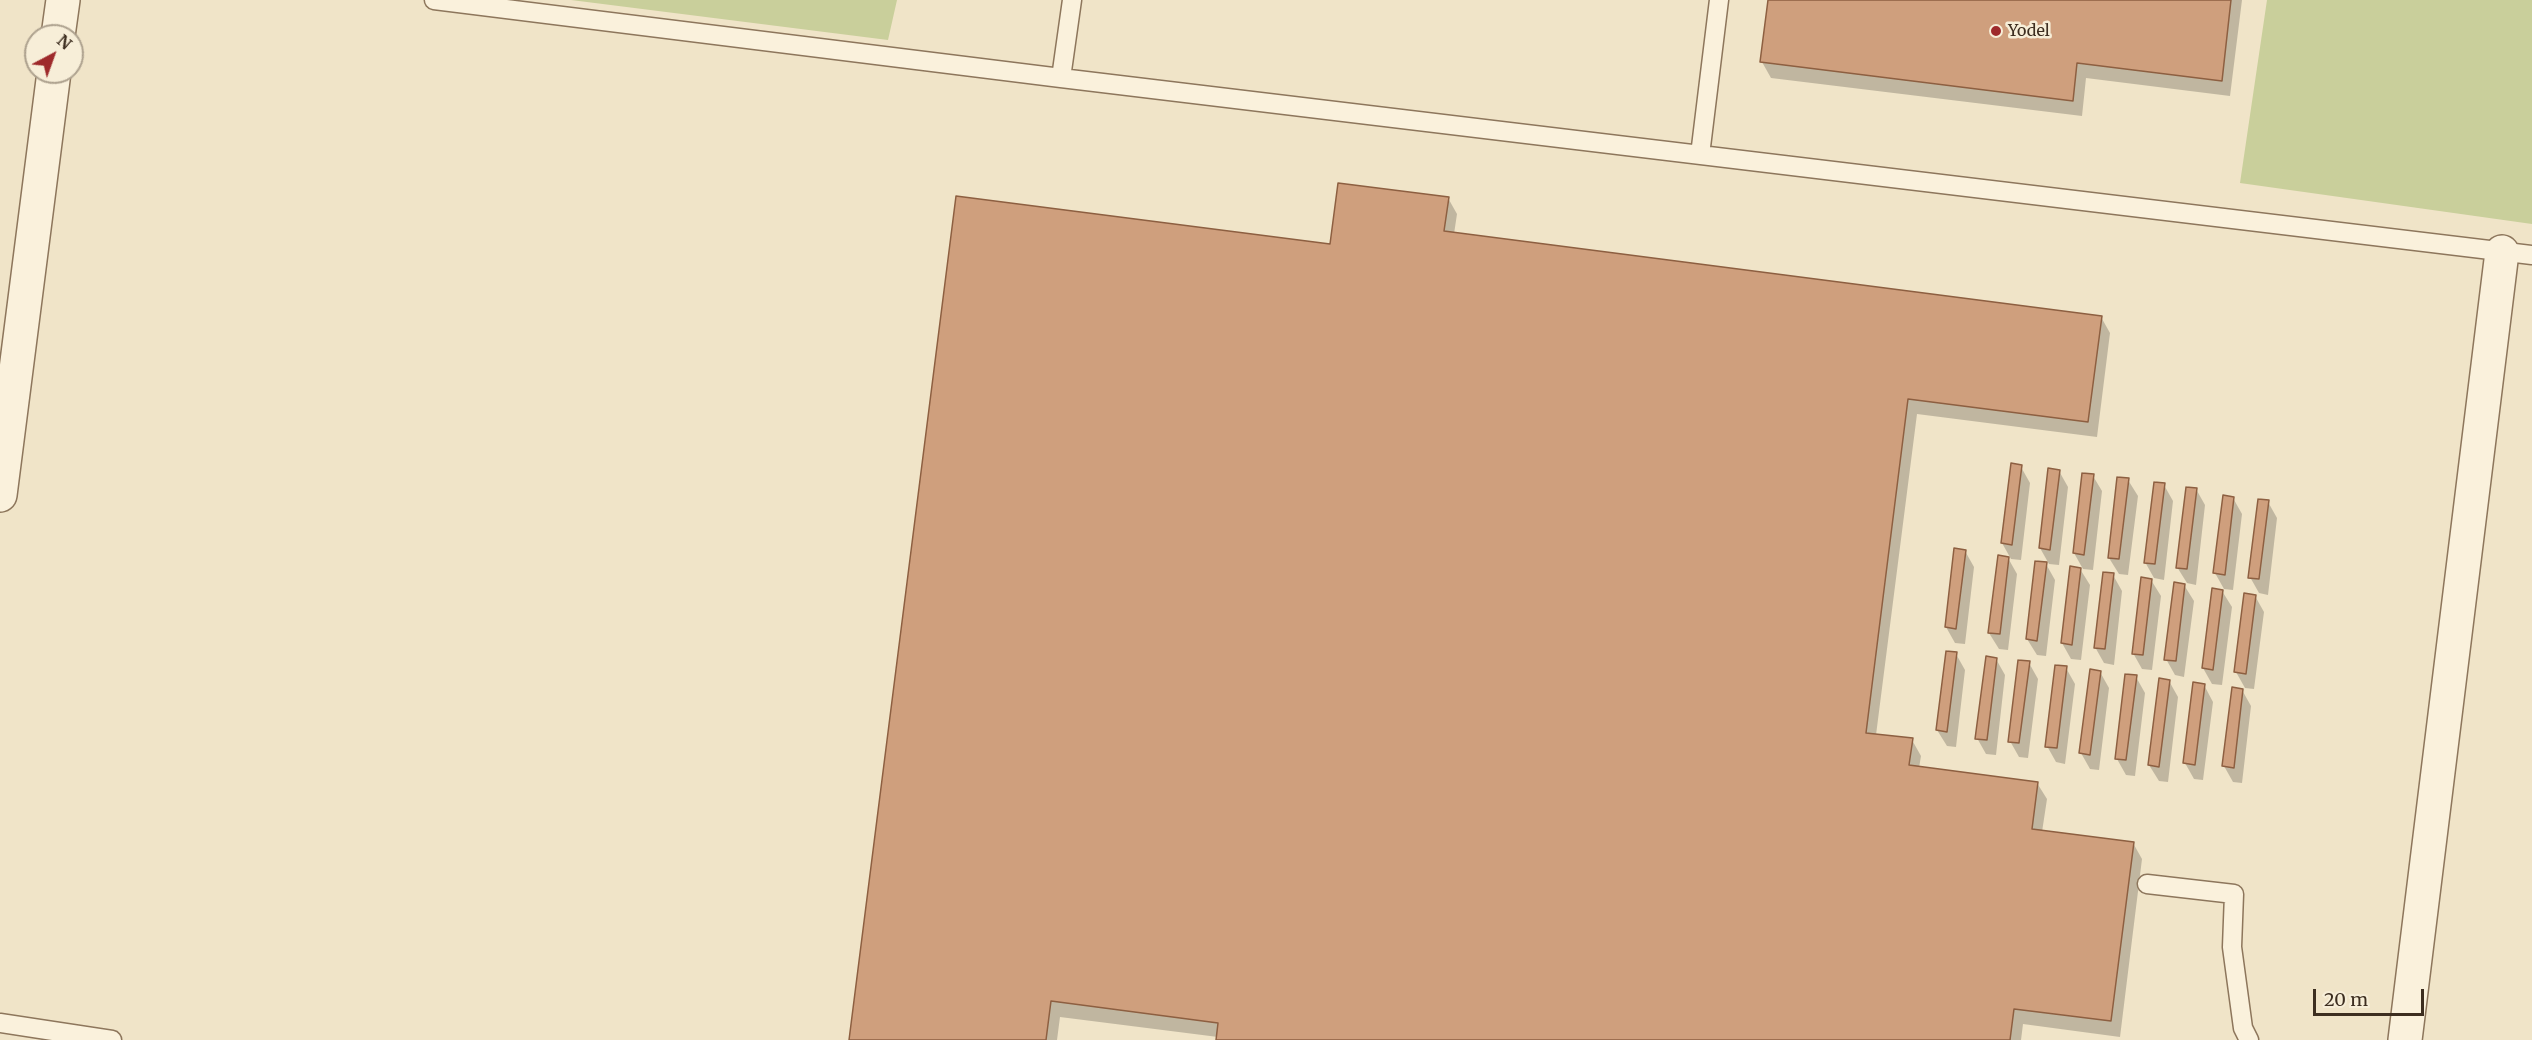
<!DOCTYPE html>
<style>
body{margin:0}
#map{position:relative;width:2532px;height:1040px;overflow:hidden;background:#f0e4c8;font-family:Merriweather,serif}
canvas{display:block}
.north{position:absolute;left:24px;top:24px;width:60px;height:60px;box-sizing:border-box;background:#f7eed8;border:2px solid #ada18e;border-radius:50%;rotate:41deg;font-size:16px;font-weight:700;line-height:24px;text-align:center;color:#3d2e20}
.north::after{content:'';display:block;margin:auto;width:21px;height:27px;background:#9e2a2b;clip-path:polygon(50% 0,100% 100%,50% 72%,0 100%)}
.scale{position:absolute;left:2313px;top:989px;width:111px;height:27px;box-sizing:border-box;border:3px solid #3d2e20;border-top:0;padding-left:8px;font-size:18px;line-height:21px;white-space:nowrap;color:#3d2e20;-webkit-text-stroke:4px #f7eed8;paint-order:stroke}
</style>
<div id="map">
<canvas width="2532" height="1040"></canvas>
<div class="north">N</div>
<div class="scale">20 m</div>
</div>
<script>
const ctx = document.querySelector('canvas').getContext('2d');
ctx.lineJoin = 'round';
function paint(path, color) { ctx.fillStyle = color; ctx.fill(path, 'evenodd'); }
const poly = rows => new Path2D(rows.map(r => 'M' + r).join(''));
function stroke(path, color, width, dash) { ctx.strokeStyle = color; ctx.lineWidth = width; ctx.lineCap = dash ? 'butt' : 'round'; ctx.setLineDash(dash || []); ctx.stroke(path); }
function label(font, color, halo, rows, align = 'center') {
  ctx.font = font + ' Merriweather,serif'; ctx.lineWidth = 5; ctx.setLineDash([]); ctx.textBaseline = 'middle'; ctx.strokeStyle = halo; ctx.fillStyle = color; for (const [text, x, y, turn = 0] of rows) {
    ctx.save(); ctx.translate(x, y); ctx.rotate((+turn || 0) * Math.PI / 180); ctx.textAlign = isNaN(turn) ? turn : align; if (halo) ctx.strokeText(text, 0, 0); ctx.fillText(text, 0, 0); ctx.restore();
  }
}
paint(poly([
 [571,0,897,0,888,40],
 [2267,0,2532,0,2532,224,2240,183]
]), '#c9cf9b');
paint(poly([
 [1769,0,2242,0,2230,96,2086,78,2082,116,1771,78,1762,62],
 [1448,198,1457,214,1454,234,2101,317,2110,333,2097,437,1917,414,1876,735,1912,740,1921,756,1919,768,2037,783,2047,799,2042,832,2133,843,2142,859,2120,1037,2023,1024,2021,1040,1217,1040,1218,1037,1060,1017,1057,1040,850,1040,1331,246],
 [2021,467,2030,483,2021,560,2011,559,2002,543],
 [2059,471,2068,487,2059,565,2049,564,2040,548],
 [2093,476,2102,491,2093,570,2083,569,2074,553],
 [2128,480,2138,496,2128,575,2119,574,2109,558],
 [2164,485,2173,501,2164,580,2154,578,2145,562],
 [2196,489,2205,505,2196,585,2187,583,2177,567],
 [2233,498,2242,514,2233,590,2224,589,2215,573],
 [2268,502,2277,518,2268,595,2259,593,2250,577],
 [1965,551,1974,567,1965,644,1955,643,1946,627],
 [2008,558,2017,574,2008,650,1999,649,1989,633],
 [2046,564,2055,580,2046,656,2037,655,2027,639],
 [2080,569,2090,585,2081,660,2071,659,2062,643],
 [2113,575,2122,591,2114,665,2104,663,2095,647],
 [2151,580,2161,596,2152,670,2142,669,2133,653],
 [2184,585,2194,601,2184,677,2175,675,2166,659],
 [2222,591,2232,607,2222,685,2212,684,2203,668],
 [2255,596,2264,612,2254,689,2245,688,2236,672],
 [1956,654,1965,670,1956,747,1947,746,1937,730],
 [1996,659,2005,675,1996,755,1986,754,1977,738],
 [2029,663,2038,679,2028,758,2019,757,2010,741],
 [2066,668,2075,684,2065,764,2056,762,2047,746],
 [2100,672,2109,688,2099,770,2090,769,2081,753],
 [2136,677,2145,693,2135,776,2126,775,2117,759],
 [2169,681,2178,697,2168,782,2159,781,2149,765],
 [2204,685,2213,702,2203,780,2194,779,2185,763],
 [2242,690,2251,706,2242,783,2233,782,2224,766]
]), '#0003');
const building = poly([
 [1768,0,2231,0,2222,81,2077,63,2073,101,1760,62,1768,0],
 [1338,183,1449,197,1444,231,2102,316,2088,422,1908,399,1866,733,1913,738,1909,765,2038,782,2032,829,2134,842,2111,1021,2014,1009,2010,1040,1216,1040,1218,1023,1051,1001,1046,1040,849,1040,956,196,1330,244,1338,183],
 [2011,463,2022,465,2012,545,2001,543,2011,463],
 [2048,468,2060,470,2050,550,2039,548,2048,468],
 [2082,473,2094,474,2084,555,2073,553,2082,473],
 [2117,477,2129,478,2119,559,2108,558,2117,477],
 [2154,482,2165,483,2155,564,2144,563,2154,482],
 [2186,487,2197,488,2187,569,2176,568,2186,487],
 [2223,495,2234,497,2225,575,2213,573,2223,495],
 [2258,499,2269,500,2259,579,2248,578,2258,499],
 [1954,548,1966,550,1956,629,1945,627,1954,548],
 [1998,555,2009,557,2000,634,1988,633,1998,555],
 [2035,561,2047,562,2037,641,2026,639,2035,561],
 [2070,566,2081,568,2072,645,2061,643,2070,566],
 [2103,572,2114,573,2105,649,2094,648,2103,572],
 [2141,577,2152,579,2143,655,2132,654,2141,577],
 [2174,582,2185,584,2176,661,2164,660,2174,582],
 [2212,588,2223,590,2213,670,2202,668,2212,588],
 [2244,593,2256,595,2246,674,2234,672,2244,593],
 [1946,651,1957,652,1947,732,1936,730,1946,651],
 [1986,656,1997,658,1987,740,1975,739,1986,656],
 [2018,660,2030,661,2019,743,2008,742,2018,660],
 [2055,665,2067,666,2057,748,2045,747,2055,665],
 [2090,669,2101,671,2090,755,2079,753,2090,669],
 [2125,674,2137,675,2126,760,2115,759,2125,674],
 [2159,678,2170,680,2159,767,2148,765,2159,678],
 [2193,682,2205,684,2195,765,2183,763,2193,682],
 [2232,687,2243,689,2234,768,2222,766,2232,687]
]);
paint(building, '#cf9f7d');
stroke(building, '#8d5f41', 1.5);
const service = poly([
 [434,0,1061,78,2532,255],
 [1061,78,1072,0],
 [1700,155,1719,0],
 [2147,884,2234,894,2232,947,2243,1028,2249,1040],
 [0,1023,112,1040]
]);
const minor = poly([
 [58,36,63,0],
 [0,495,54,72],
 [2405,1040,2502,252]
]);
stroke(service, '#8d765c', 21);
stroke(minor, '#8d765c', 36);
stroke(service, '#faf1dc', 18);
stroke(minor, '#faf1dc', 33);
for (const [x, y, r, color] of [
 [1996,31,6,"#9e2a2b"]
]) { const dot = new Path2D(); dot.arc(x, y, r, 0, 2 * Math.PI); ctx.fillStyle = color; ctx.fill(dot); stroke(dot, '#f7eed8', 2); }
label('16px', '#3d2e20', '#f7eed8', [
 ["Yodel",2008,31]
], 'left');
</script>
